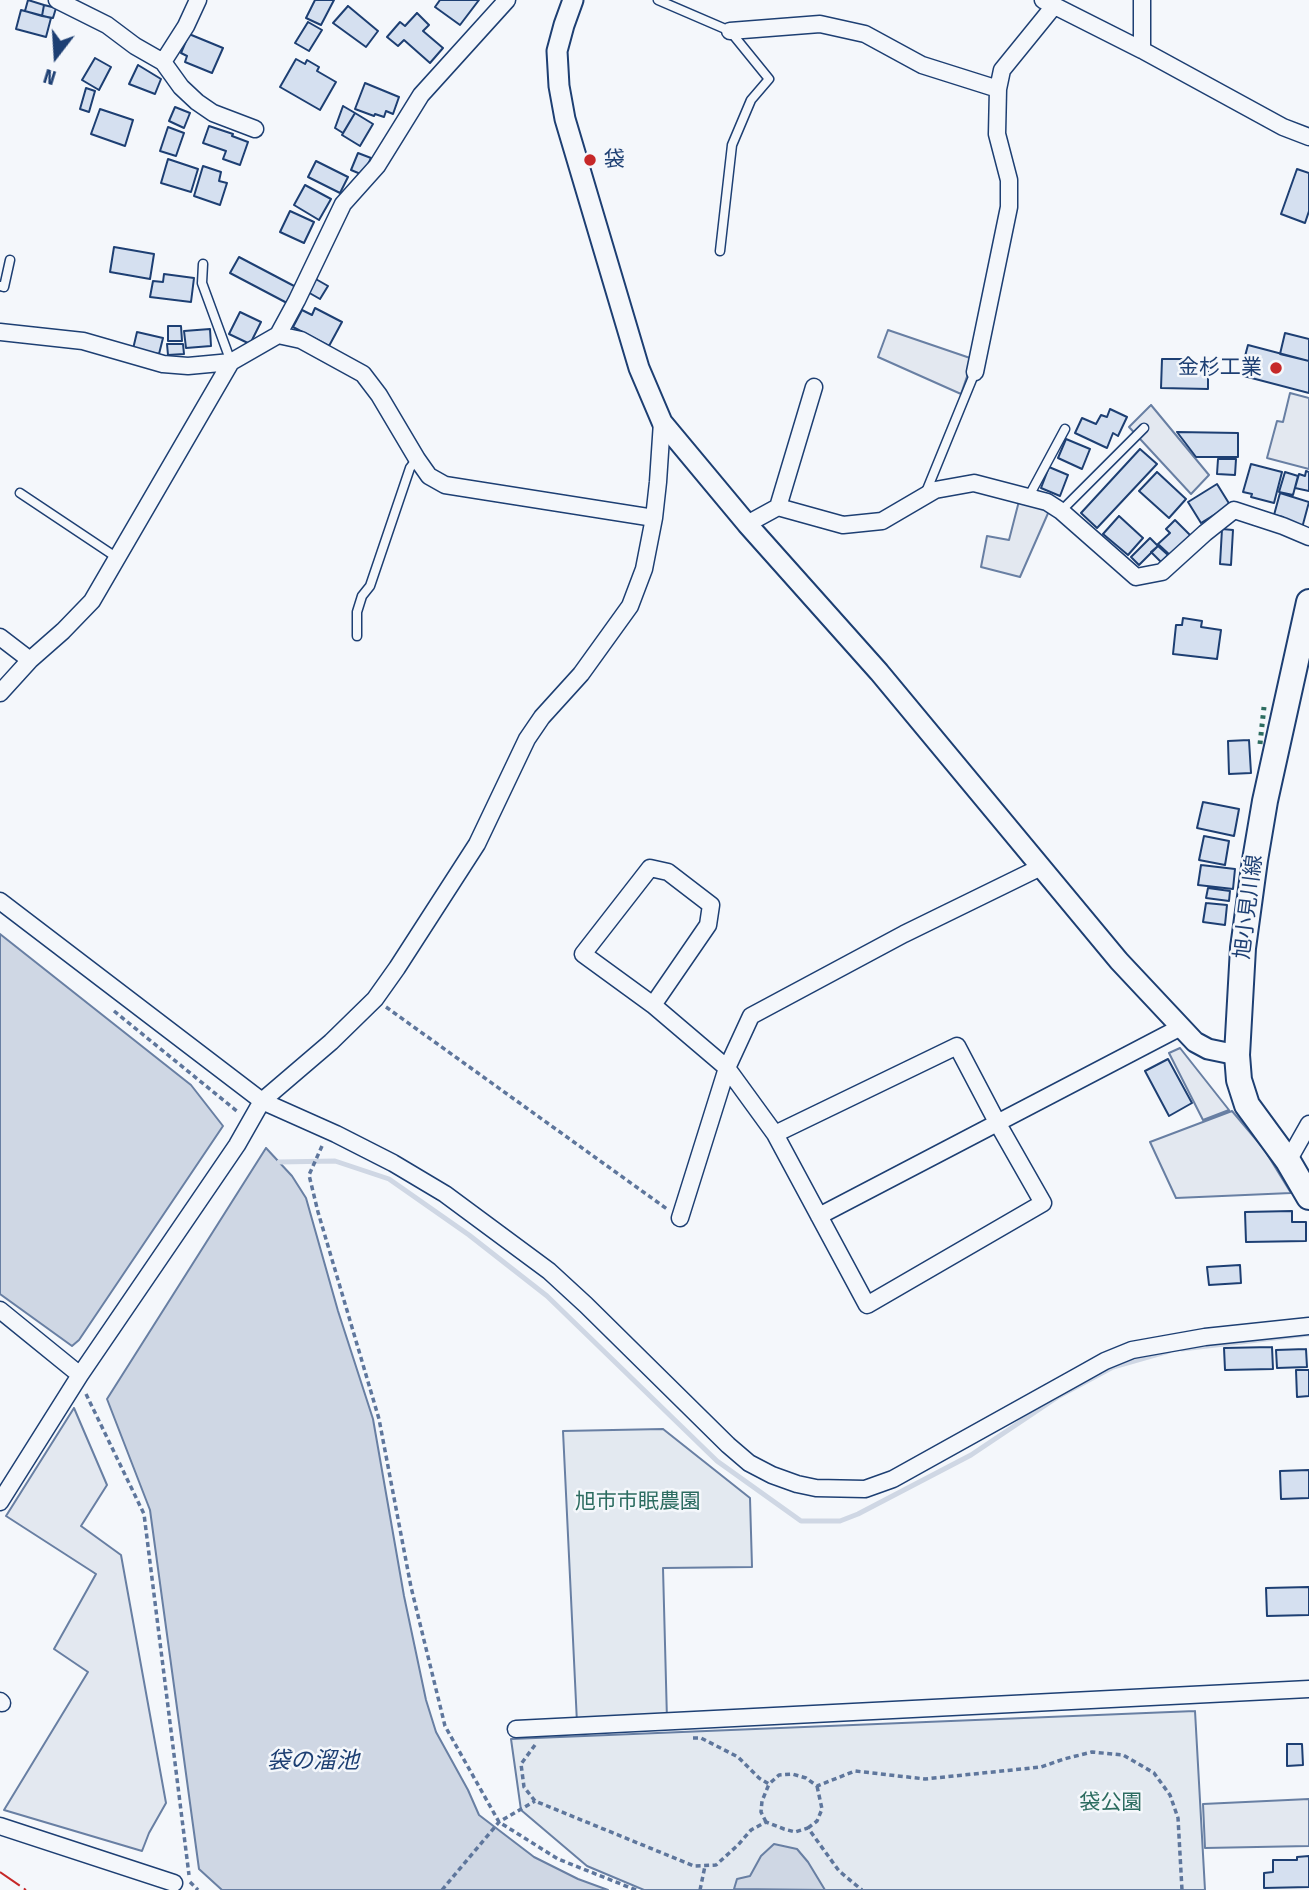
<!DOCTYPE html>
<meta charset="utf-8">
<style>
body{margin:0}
#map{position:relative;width:1309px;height:1890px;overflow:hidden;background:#f4f7fb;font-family:"Fira Sans Condensed",sans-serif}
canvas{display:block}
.north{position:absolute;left:21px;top:21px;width:70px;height:70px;-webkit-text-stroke:5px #f4f7fb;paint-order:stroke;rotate:197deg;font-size:19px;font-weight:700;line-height:28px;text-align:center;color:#1d3f73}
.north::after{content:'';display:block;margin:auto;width:24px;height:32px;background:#1d3f73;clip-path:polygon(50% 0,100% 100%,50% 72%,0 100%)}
</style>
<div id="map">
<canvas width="1309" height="1890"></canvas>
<div class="north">N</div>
</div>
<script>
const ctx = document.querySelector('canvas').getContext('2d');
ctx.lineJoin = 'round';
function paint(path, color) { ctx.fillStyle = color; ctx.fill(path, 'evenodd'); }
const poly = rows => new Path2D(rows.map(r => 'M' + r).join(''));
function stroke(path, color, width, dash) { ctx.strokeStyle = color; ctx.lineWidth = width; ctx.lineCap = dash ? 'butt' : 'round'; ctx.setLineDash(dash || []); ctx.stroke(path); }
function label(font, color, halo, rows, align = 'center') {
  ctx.font = font + ' "Fira Sans Condensed","Noto Sans JP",sans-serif'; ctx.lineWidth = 5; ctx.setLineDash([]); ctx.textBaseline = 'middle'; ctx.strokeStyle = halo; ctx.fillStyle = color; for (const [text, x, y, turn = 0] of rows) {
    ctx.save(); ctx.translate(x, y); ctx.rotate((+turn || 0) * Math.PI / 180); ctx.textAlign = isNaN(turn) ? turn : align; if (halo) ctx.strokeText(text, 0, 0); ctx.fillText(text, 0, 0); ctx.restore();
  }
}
const green = poly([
 [663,1429,750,1498,752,1567,663,1568,667,1720,577,1723,563,1431,663,1429],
 [1195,1711,1205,1890,644,1890,587,1866,521,1810,511,1739,1195,1711]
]);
paint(green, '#e3e9f0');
stroke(green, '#687fa3', 2);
const parking = poly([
 [888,330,973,359,961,394,878,357,888,330],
 [1290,393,1309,398,1309,469,1267,458,1277,421,1283,422,1290,393],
 [1151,405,1209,475,1191,494,1129,427,1151,405],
 [1019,501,1049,511,1020,577,981,567,987,536,1009,540,1019,501],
 [1180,1048,1229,1110,1203,1120,1169,1053,1180,1048],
 [1232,1111,1264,1149,1291,1193,1176,1198,1150,1142,1232,1111],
 [74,1408,107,1485,81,1526,121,1555,166,1803,149,1833,142,1851,4,1810,88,1672,54,1649,96,1574,6,1516,74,1408],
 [1309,1799,1309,1846,1205,1848,1203,1804,1309,1799]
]);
paint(parking, '#e3e8f0');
stroke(parking, '#687fa3', 2);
const water = poly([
 [0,934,191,1085,223,1126,79,1340,72,1346,0,1294,0,934],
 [266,1148,292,1176,306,1198,338,1311,373,1419,404,1596,426,1700,436,1732,468,1790,479,1815,534,1857,578,1879,608,1890,222,1890,199,1869,150,1510,107,1399,266,1148],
 [774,1844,797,1849,808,1862,825,1890,734,1889,737,1879,750,1876,761,1856,774,1844]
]);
paint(water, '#cfd7e4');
stroke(water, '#687fa3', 2);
stroke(poly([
 [279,1162,335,1161,389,1179,469,1235,547,1296,717,1461,801,1521,840,1521,858,1514,971,1455,1059,1396,1113,1367,1169,1351],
 [1182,1349,1309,1334]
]), '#cfd7e4', 5);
const building = poly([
 [28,0,44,5,42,16,25,11,28,0],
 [315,0,334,0,321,25,306,18,315,0],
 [440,0,479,0,460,25,435,7,440,0],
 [44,5,56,8,53,18,42,16,44,5],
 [348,6,378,31,366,47,333,23,348,6],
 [21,10,51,18,46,37,16,29,21,10],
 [417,13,429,25,423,31,443,48,430,63,404,40,398,46,387,37,400,22,405,26,417,13],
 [308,22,322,30,309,51,295,43,308,22],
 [189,34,223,48,212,73,185,62,187,56,181,53,189,34],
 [95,58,111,67,99,90,82,80,95,58],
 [296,59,305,64,307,60,319,67,317,71,336,82,320,110,280,87,296,59],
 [138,65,161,79,155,94,129,84,138,65],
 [365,83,399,97,393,114,386,111,384,117,375,114,374,116,355,109,365,83],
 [86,88,95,91,89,112,80,109,86,88],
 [343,106,355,113,343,133,335,128,343,106],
 [175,107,190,113,184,128,169,121,175,107],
 [100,109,133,120,125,146,91,134,100,109],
 [355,113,373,124,360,146,342,135,355,113],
 [209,126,233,134,232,136,248,142,240,165,223,159,226,151,203,143,209,126],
 [168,127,184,133,176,156,160,151,168,127],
 [358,153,371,158,363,175,351,170,358,153],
 [168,159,198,169,191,192,161,183,168,159],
 [316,161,348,177,340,193,308,177,316,161],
 [203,166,221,172,219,181,227,183,220,205,194,196,203,166],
 [1297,169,1309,173,1309,211,1305,223,1281,214,1297,169],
 [305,185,331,199,319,220,294,205,305,185],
 [290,211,314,222,304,243,280,232,290,211],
 [114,247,154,254,150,279,110,272,114,247],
 [239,257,296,287,287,303,230,273,239,257],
 [164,274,194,278,191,302,150,297,153,281,163,282,164,274],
 [314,278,328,286,320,299,306,291,314,278],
 [315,308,342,322,329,346,293,327,302,310,312,315,315,308],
 [240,312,261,322,250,344,229,334,240,312],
 [168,326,181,326,182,341,168,341,168,326],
 [210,329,211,346,186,348,184,331,210,329],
 [137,332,163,338,159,354,133,349,137,332],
 [1285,333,1309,339,1309,361,1280,354,1285,333],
 [167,344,183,344,184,354,168,355,167,344],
 [1248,345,1309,361,1309,393,1240,375,1248,345],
 [1162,359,1191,359,1191,369,1208,370,1208,389,1161,388,1162,359],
 [1110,409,1127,417,1118,436,1113,433,1107,448,1075,433,1082,418,1096,424,1101,415,1107,417,1110,409],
 [1177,432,1238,433,1238,457,1196,457,1177,432],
 [1066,439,1090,449,1082,469,1058,458,1066,439],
 [1140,449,1157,464,1097,528,1081,513,1140,449],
 [1218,459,1236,459,1235,475,1217,474,1218,459],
 [1251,464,1282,472,1274,503,1251,497,1252,494,1243,492,1251,464],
 [1049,467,1068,475,1060,496,1041,488,1049,467],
 [1306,471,1309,472,1309,491,1295,488,1299,474,1305,476,1306,471],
 [1157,472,1186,499,1169,518,1139,491,1157,472],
 [1285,472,1298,476,1293,495,1279,492,1285,472],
 [1217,484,1230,505,1201,523,1188,502,1217,484],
 [1280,493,1309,502,1302,528,1282,522,1283,517,1274,515,1280,493],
 [1119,516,1143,538,1128,555,1103,534,1119,516],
 [1175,520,1191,536,1171,556,1158,544,1170,533,1166,529,1175,520],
 [1222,529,1233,530,1231,565,1220,564,1222,529],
 [1150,538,1158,546,1139,565,1131,557,1150,538],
 [1158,546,1168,555,1161,562,1151,552,1158,546],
 [1183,618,1202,621,1201,627,1221,630,1217,659,1173,654,1176,625,1182,625,1183,618],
 [1249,740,1251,773,1229,774,1228,741,1249,740],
 [1203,802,1239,809,1234,836,1197,828,1203,802],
 [1204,836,1229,841,1225,865,1199,860,1204,836],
 [1201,865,1235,869,1233,889,1198,885,1201,865],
 [1208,888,1230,891,1229,901,1206,898,1208,888],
 [1206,903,1227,905,1225,925,1203,922,1206,903],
 [1168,1059,1192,1103,1169,1116,1145,1071,1168,1059],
 [1292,1211,1292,1222,1306,1222,1306,1241,1246,1242,1245,1212,1292,1211],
 [1240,1265,1241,1283,1209,1285,1207,1267,1240,1265],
 [1272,1347,1273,1369,1225,1370,1224,1348,1272,1347],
 [1306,1349,1307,1367,1277,1368,1276,1350,1306,1349],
 [1296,1370,1309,1370,1309,1396,1297,1397,1296,1370],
 [1309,1470,1309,1498,1281,1499,1280,1471,1309,1470],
 [1309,1587,1309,1615,1267,1616,1266,1588,1309,1587],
 [1287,1744,1302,1744,1303,1765,1287,1766,1287,1744],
 [1309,1856,1309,1887,1264,1888,1264,1873,1273,1872,1273,1860,1297,1860,1297,1857,1309,1856]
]);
paint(building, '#d5e0f0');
stroke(building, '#1d3f73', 2);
const service = poly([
 [658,0,730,31,769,79,751,100,732,145,720,251],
 [203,264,202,283,231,362],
 [0,286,4,287,10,260],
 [926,492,975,372],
 [20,493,116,557],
 [1029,496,1065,429],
 [1061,511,1144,428],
 [357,636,357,612,362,596,370,586,410,468,417,459]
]);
const minor = poly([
 [57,0,107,25,135,46,163,62,181,87,197,102,213,113,255,129],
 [1043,0,1142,50,1283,127,1309,137],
 [1142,0,1142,50],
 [730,31,820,24,865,34,922,65,998,89],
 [163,62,186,26,198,0],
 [0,332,83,341,163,364,188,366,231,362],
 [278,335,297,300,343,204,377,166,421,95,507,0],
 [975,372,1009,207,1009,180,997,134,998,89,1002,70,1054,6],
 [778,507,814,387],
 [747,524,778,507,843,525,882,521,935,490,974,483,1047,502,1061,511,1136,577,1162,572,1205,533,1234,510,1283,526,1309,537],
 [0,637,30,660,0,693],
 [30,660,63,631,92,601,231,362,278,335,301,340,363,374,379,395,417,459,429,476,445,485,654,518],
 [0,901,262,1101,336,1134,393,1163,445,1194,549,1271,586,1305,728,1445,749,1463,772,1475,797,1484,816,1488,865,1489,893,1479,1080,1375,1105,1361,1132,1350,1205,1337,1309,1326],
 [653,1005,708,925,711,905,668,872,650,868,583,954,653,1005,727,1068,775,1134,867,1305,1043,1203,998,1124,957,1046,775,1134],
 [1288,1161,1309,1124],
 [819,1216,1181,1027],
 [680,1218,727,1068,751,1016,904,934,1041,867],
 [0,1310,80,1375],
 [0,1502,80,1375,237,1145,262,1101,331,1042,375,999,397,968,477,844,527,739,542,717,581,674,630,606,644,569,654,518,658,482,662,422],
 [0,1701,2,1703],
 [516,1729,1309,1689],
 [0,1826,174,1883]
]);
const tertiary = poly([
 [573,0,564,25,557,51,559,86,565,119,639,368,662,422,747,524,879,672,1119,961,1195,1042,1208,1049,1237,1055]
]);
const primary = poly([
 [1309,602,1265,801,1255,860,1243,948,1237,1055,1239,1080,1247,1105,1288,1161,1309,1197]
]);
stroke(service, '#1d3f73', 11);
stroke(minor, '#1d3f73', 19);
stroke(tertiary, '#1d3f73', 23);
stroke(primary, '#1d3f73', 28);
stroke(poly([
 [386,1007,667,1209],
 [114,1011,238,1112],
 [322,1146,309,1175,318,1212,379,1419,411,1587,445,1726,499,1822,558,1859,636,1890],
 [86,1394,144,1514,189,1875],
 [693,1738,701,1738,738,1757,759,1778,769,1784,779,1775,792,1774,806,1778,817,1786,855,1771,925,1779,1041,1767,1064,1759,1092,1752,1123,1755,1154,1773,1170,1795,1178,1818,1182,1890],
 [535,1745,521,1764,524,1787,535,1801,694,1866,716,1865,738,1845,751,1830,766,1822,784,1829,795,1832,808,1828,839,1871,862,1890],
 [766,1822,761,1812,762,1801,769,1784],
 [808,1828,817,1821,822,1809,817,1786],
 [190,1882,198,1890],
 [442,1890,499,1822,535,1801],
 [700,1890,705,1866]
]), '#5e769c', 3.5, [5, 3.5]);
stroke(service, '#f4f7fb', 8);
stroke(minor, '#f4f7fb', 16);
stroke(tertiary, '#f4f7fb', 19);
stroke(primary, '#f4f7fb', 24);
stroke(poly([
 [1260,744,1264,707]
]), '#2c6c60', 5, [3.5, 5]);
stroke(poly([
 [0,1872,26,1890]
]), '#c62828', 2, [24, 5, 3.5, 5]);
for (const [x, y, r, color] of [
 [590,160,7,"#c62828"],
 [1276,368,7,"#c62828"]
]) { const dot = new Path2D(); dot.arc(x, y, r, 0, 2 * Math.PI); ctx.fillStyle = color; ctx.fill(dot); stroke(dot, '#f4f7fb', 2.5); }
label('21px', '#1d3f73', '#f4f7fb', [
 ["袋",604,160],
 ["金杉工業",1262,368,"right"]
], 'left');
label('21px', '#1d3f73', '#f4f7fb', [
 ["旭小見川線",1249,907,-83]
]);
label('21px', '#2c6c60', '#f4f7fb', [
 ["旭市市眠農園",638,1502],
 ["袋公園",1111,1803]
]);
label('italic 23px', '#1d3f73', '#f4f7fb', [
 ["袋の溜池",313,1762]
]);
</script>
